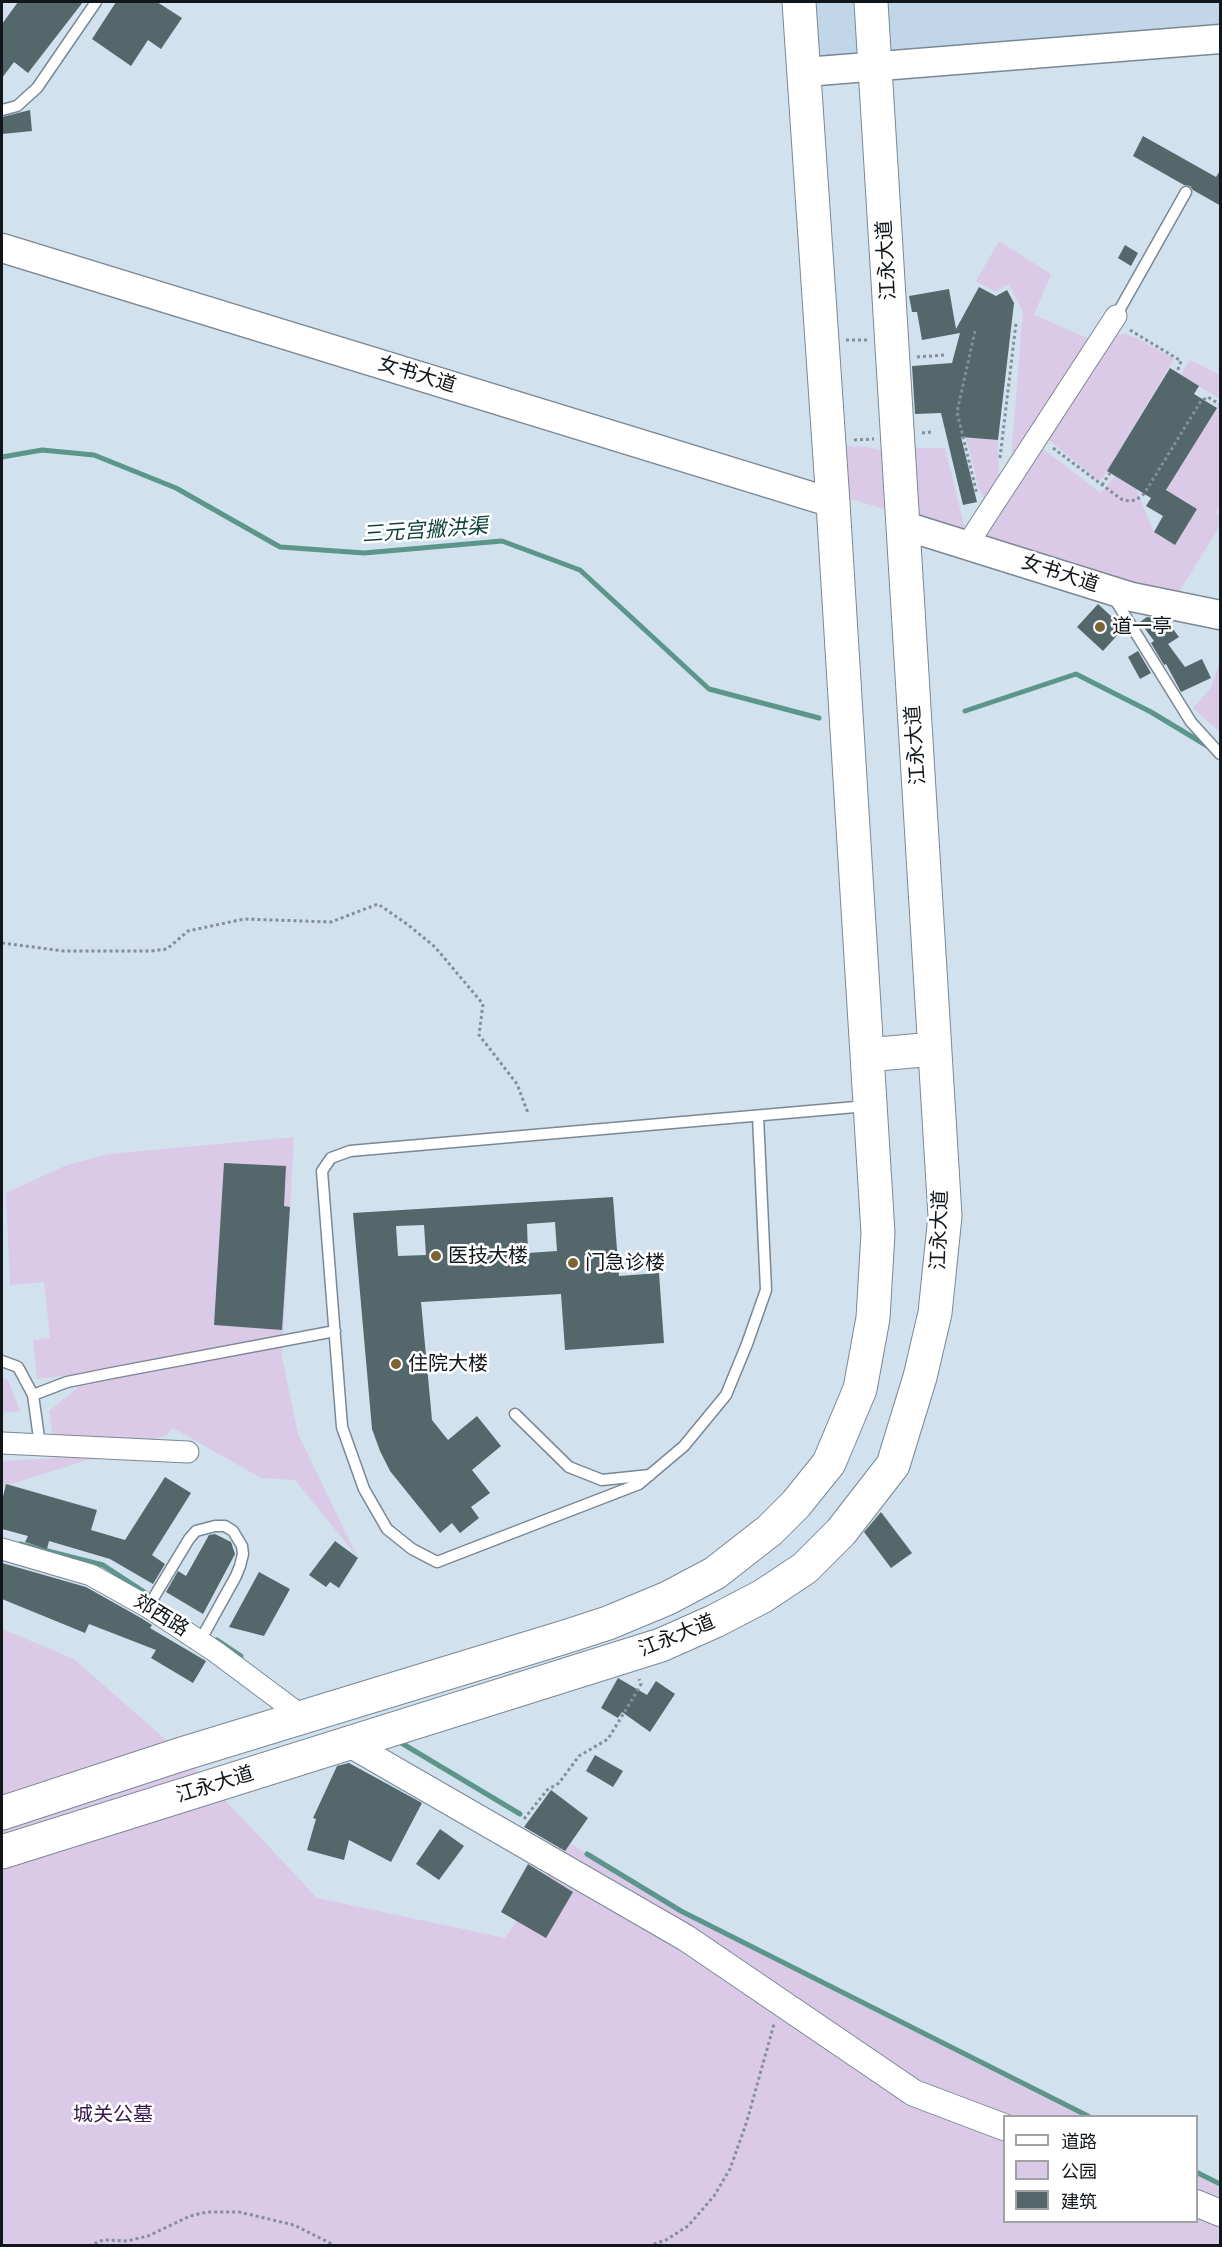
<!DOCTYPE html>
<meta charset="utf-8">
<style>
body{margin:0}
#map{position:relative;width:1222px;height:2247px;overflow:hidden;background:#d2e1ee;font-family:Manrope,"Noto Sans SC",sans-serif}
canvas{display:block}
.frame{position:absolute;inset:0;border:3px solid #11161a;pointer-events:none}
.legend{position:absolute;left:1003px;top:2115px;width:195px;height:108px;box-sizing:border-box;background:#fff;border:2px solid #a0a2a3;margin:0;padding:8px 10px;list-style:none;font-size:18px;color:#11161a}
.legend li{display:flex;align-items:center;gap:12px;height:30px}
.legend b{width:30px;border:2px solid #a0a2a3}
</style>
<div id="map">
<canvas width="1222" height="2247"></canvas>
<div class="frame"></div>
<ul class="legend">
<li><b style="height:8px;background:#fff"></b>道路</li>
<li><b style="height:16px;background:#dacae8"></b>公园</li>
<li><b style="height:16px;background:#54686c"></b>建筑</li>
</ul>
</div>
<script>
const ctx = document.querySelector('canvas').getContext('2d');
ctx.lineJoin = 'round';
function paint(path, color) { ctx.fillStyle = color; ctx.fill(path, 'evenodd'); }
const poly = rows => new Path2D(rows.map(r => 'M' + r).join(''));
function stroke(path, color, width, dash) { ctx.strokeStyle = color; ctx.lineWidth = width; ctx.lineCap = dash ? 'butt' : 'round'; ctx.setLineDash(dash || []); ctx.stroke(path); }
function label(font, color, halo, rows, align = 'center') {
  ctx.font = font + ' Manrope,"Noto Sans SC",sans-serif'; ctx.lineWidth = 5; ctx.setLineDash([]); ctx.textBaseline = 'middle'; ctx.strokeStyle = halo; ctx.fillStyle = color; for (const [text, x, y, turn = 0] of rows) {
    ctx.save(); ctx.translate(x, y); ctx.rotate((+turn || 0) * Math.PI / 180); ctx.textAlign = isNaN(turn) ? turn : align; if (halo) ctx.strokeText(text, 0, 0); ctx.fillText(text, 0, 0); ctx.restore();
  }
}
paint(poly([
 [800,2,1220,2,1220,39,805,72]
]), '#c1d6e9');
paint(poly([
 [999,241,1051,274,1034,315,1092,340,1010,471,1023,312,1009,284,995,292,976,281],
 [1125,334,1139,339,1174,359,1107,471,1102,479,1097,480,1049,440,1050,435,1104,339,1117,335],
 [1190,360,1220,375,1220,399,1181,375],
 [1220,402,1220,507,1216,513,1220,516,1220,526,1179,592,1148,588,983,540,1042,448,1101,493,1115,476,1136,489,1154,532,1175,545,1197,509,1166,490],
 [966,437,998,440,999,487,986,506,979,488],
 [842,445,867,447,885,451,903,448,945,448,964,525,969,528,944,527,844,497],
 [1220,660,1220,732,1193,708,1211,688],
 [294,1137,282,1357,298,1434,358,1558,295,1480,261,1478,173,1428,167,1435,2,1487,2,1461,56,1458,49,1411,91,1377,79,1374,37,1379,33,1340,50,1338,44,1282,10,1285,6,1193,67,1165,109,1154],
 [2,1378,8,1380,20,1411,2,1413],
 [2,1629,74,1659,182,1754,317,1898,505,1938,569,1843,681,1911,1087,2116,1004,2116,1004,2222,1196,2222,1197,2175,1220,2188,1220,2245,2,2245]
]), '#dacae8');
stroke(poly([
 [2,457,42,450,94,455,176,488,280,547,364,553,502,541,580,570,709,689,819,718],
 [965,711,1076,674,1151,712,1209,747],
 [20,1544,103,1565,152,1597],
 [217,1640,241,1656],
 [398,1741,520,1814],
 [587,1854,681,1911,1088,2116],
 [1196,2172,1220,2184]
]), '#5c9589', 5);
paint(poly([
 [18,2,83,2,28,73,14,62,2,78,2,24],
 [116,2,157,2,182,18,161,49,148,40,131,66,92,39],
 [30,110,32,131,2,134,2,117],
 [1143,136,1216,177,1221,169,1221,206,1193,190,1190,186,1184,185,1133,156],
 [1125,245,1138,253,1131,266,1118,258],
 [979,287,996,296,1007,290,1014,303,998,440,961,437,977,502,963,505,941,413,915,414,912,366,952,363,960,333,922,340,917,312,912,312,909,296,949,289,956,329],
 [1170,368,1199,386,1194,394,1217,408,1166,490,1197,509,1175,545,1154,532,1163,516,1146,506,1151,498,1107,471],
 [1098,604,1124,628,1103,651,1077,627],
 [1147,617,1167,621,1179,637,1168,644,1185,667,1202,659,1211,678,1181,692,1166,664,1164,665,1151,643,1154,641,1140,622],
 [1138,651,1151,673,1140,679,1128,657],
 [224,1163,286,1166,284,1206,290,1207,282,1330,214,1325],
 [613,1197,619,1276,659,1273,664,1343,565,1350,561,1294,421,1302,432,1420,448,1440,477,1416,501,1446,472,1470,490,1493,471,1507,479,1518,460,1533,452,1523,440,1533,390,1471,380,1451,372,1429,353,1213],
 [555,1222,557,1251,528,1253,527,1224],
 [424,1225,426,1255,398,1256,396,1226],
 [165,1477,191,1493,152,1555,165,1564,153,1584,110,1559,49,1541,47,1549,25,1542,28,1536,2,1529,2,1501,6,1484,97,1510,91,1530,125,1540],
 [881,1512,912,1553,891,1568,864,1532],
 [215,1534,231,1542,235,1554,203,1614,166,1592,178,1571,186,1576,209,1535],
 [335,1541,358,1558,339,1588,330,1582,326,1587,309,1575],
 [2,1563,86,1587,141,1618,152,1625,150,1628,206,1661,193,1683,151,1658,156,1650,89,1624,85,1633,2,1599],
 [259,1572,290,1589,264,1636,229,1627],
 [618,1678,647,1695,656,1681,675,1694,650,1732,622,1712,618,1718,601,1708],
 [595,1755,623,1771,613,1787,586,1771],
 [349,1763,422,1803,391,1862,349,1840,344,1860,307,1850,316,1819,313,1818,337,1766],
 [551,1790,588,1818,565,1851,524,1827],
 [440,1829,464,1846,439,1880,416,1864],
 [528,1864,573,1892,546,1938,501,1912]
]), '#54686c');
const service = poly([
 [2,110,17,106,37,88,96,2],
 [1116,316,1186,192],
 [1114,598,1191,722,1220,754],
 [758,1116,766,1290,747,1344,726,1395,684,1446,639,1484,437,1562,412,1549,387,1529,364,1489,342,1427,322,1171,331,1158,350,1151,867,1106],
 [2,1361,18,1367,33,1395,40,1445],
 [33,1395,67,1382,112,1373,335,1331],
 [515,1414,569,1467,602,1480,650,1475],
 [148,1607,189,1539,196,1531,215,1526,225,1526,233,1531,242,1546,243,1554,240,1566,236,1576,200,1641]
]);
const minor = poly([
 [967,545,1116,316],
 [2,1443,188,1452],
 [2,1549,91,1575,148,1607,216,1652,303,1717]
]);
const tertiary = poly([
 [348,1743,686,1938,914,2093,1004,2127],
 [1196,2203,1220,2213]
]);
const secondary = poly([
 [805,72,1220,39],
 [2,248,833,503],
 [902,525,1132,597,1220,615]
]);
const primary = poly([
 [867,1055,934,1049],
 [2,1813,182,1754,568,1636,608,1623,668,1598,715,1573,770,1530,796,1504,829,1463,860,1389,873,1318,878,1233,833,503,799,2],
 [2,1852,661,1645,715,1621,763,1596,805,1568,841,1532,893,1465,920,1377,935,1313,945,1216,871,2]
]);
stroke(service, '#7a8894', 13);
stroke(minor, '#7a8894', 23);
stroke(tertiary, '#7a8894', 28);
stroke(secondary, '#7a8894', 31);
stroke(primary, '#7a8894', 35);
stroke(poly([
 [1130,330,1181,361,1177,372],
 [975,331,957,412,977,494],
 [846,340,867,340],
 [917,357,945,355],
 [922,433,932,432],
 [854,440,874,439],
 [1053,448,1121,499,1129,501,1136,500,1144,494,1201,401,1208,397,1219,404],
 [1000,458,1016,323],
 [1102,485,1110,473],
 [2,943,64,951,151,951,167,949,188,931,244,919,331,922,378,904,407,924,435,947,483,1004,479,1035,517,1084,528,1113],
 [524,1819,547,1790,559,1783,579,1756,608,1739,636,1693,641,1684,639,1679],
 [89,2246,103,2240,127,2241,148,2236,190,2216,207,2212,239,2212,294,2225,336,2246],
 [648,2246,666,2240,688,2226,714,2196,730,2169,747,2121,774,2024]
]), '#848f99', 3, [3, 3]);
stroke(service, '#fff', 10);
stroke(minor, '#fff', 21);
stroke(tertiary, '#fff', 26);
stroke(secondary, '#fff', 28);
stroke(primary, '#fff', 33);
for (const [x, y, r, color] of [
 [1100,627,6,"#7c6434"],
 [436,1256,6,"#7c6434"],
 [573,1263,6,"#7c6434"],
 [396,1364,6,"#7c6434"]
]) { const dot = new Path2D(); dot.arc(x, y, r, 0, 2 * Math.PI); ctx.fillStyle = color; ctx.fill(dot); stroke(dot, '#fff', 2); }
label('20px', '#11161a', '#fff', [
 ["江永大道",887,260,-93],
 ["女书大道",417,375,17],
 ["女书大道",1060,574,18],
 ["江永大道",916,745,-94],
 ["江永大道",940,1230,-88],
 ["郊西路",161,1616,32],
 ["江永大道",677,1636,-22],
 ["江永大道",215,1785,-17]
]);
label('20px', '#11161a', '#fff', [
 ["道一亭",1112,627],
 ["医技大楼",448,1256],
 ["门急诊楼",585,1263],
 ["住院大楼",408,1364]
], 'left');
label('20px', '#391a4c', '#fff', [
 ["城关公墓",113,2115]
]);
label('italic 21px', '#0e423a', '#fff', [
 ["三元宫撇洪渠",425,531,-4]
]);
</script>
